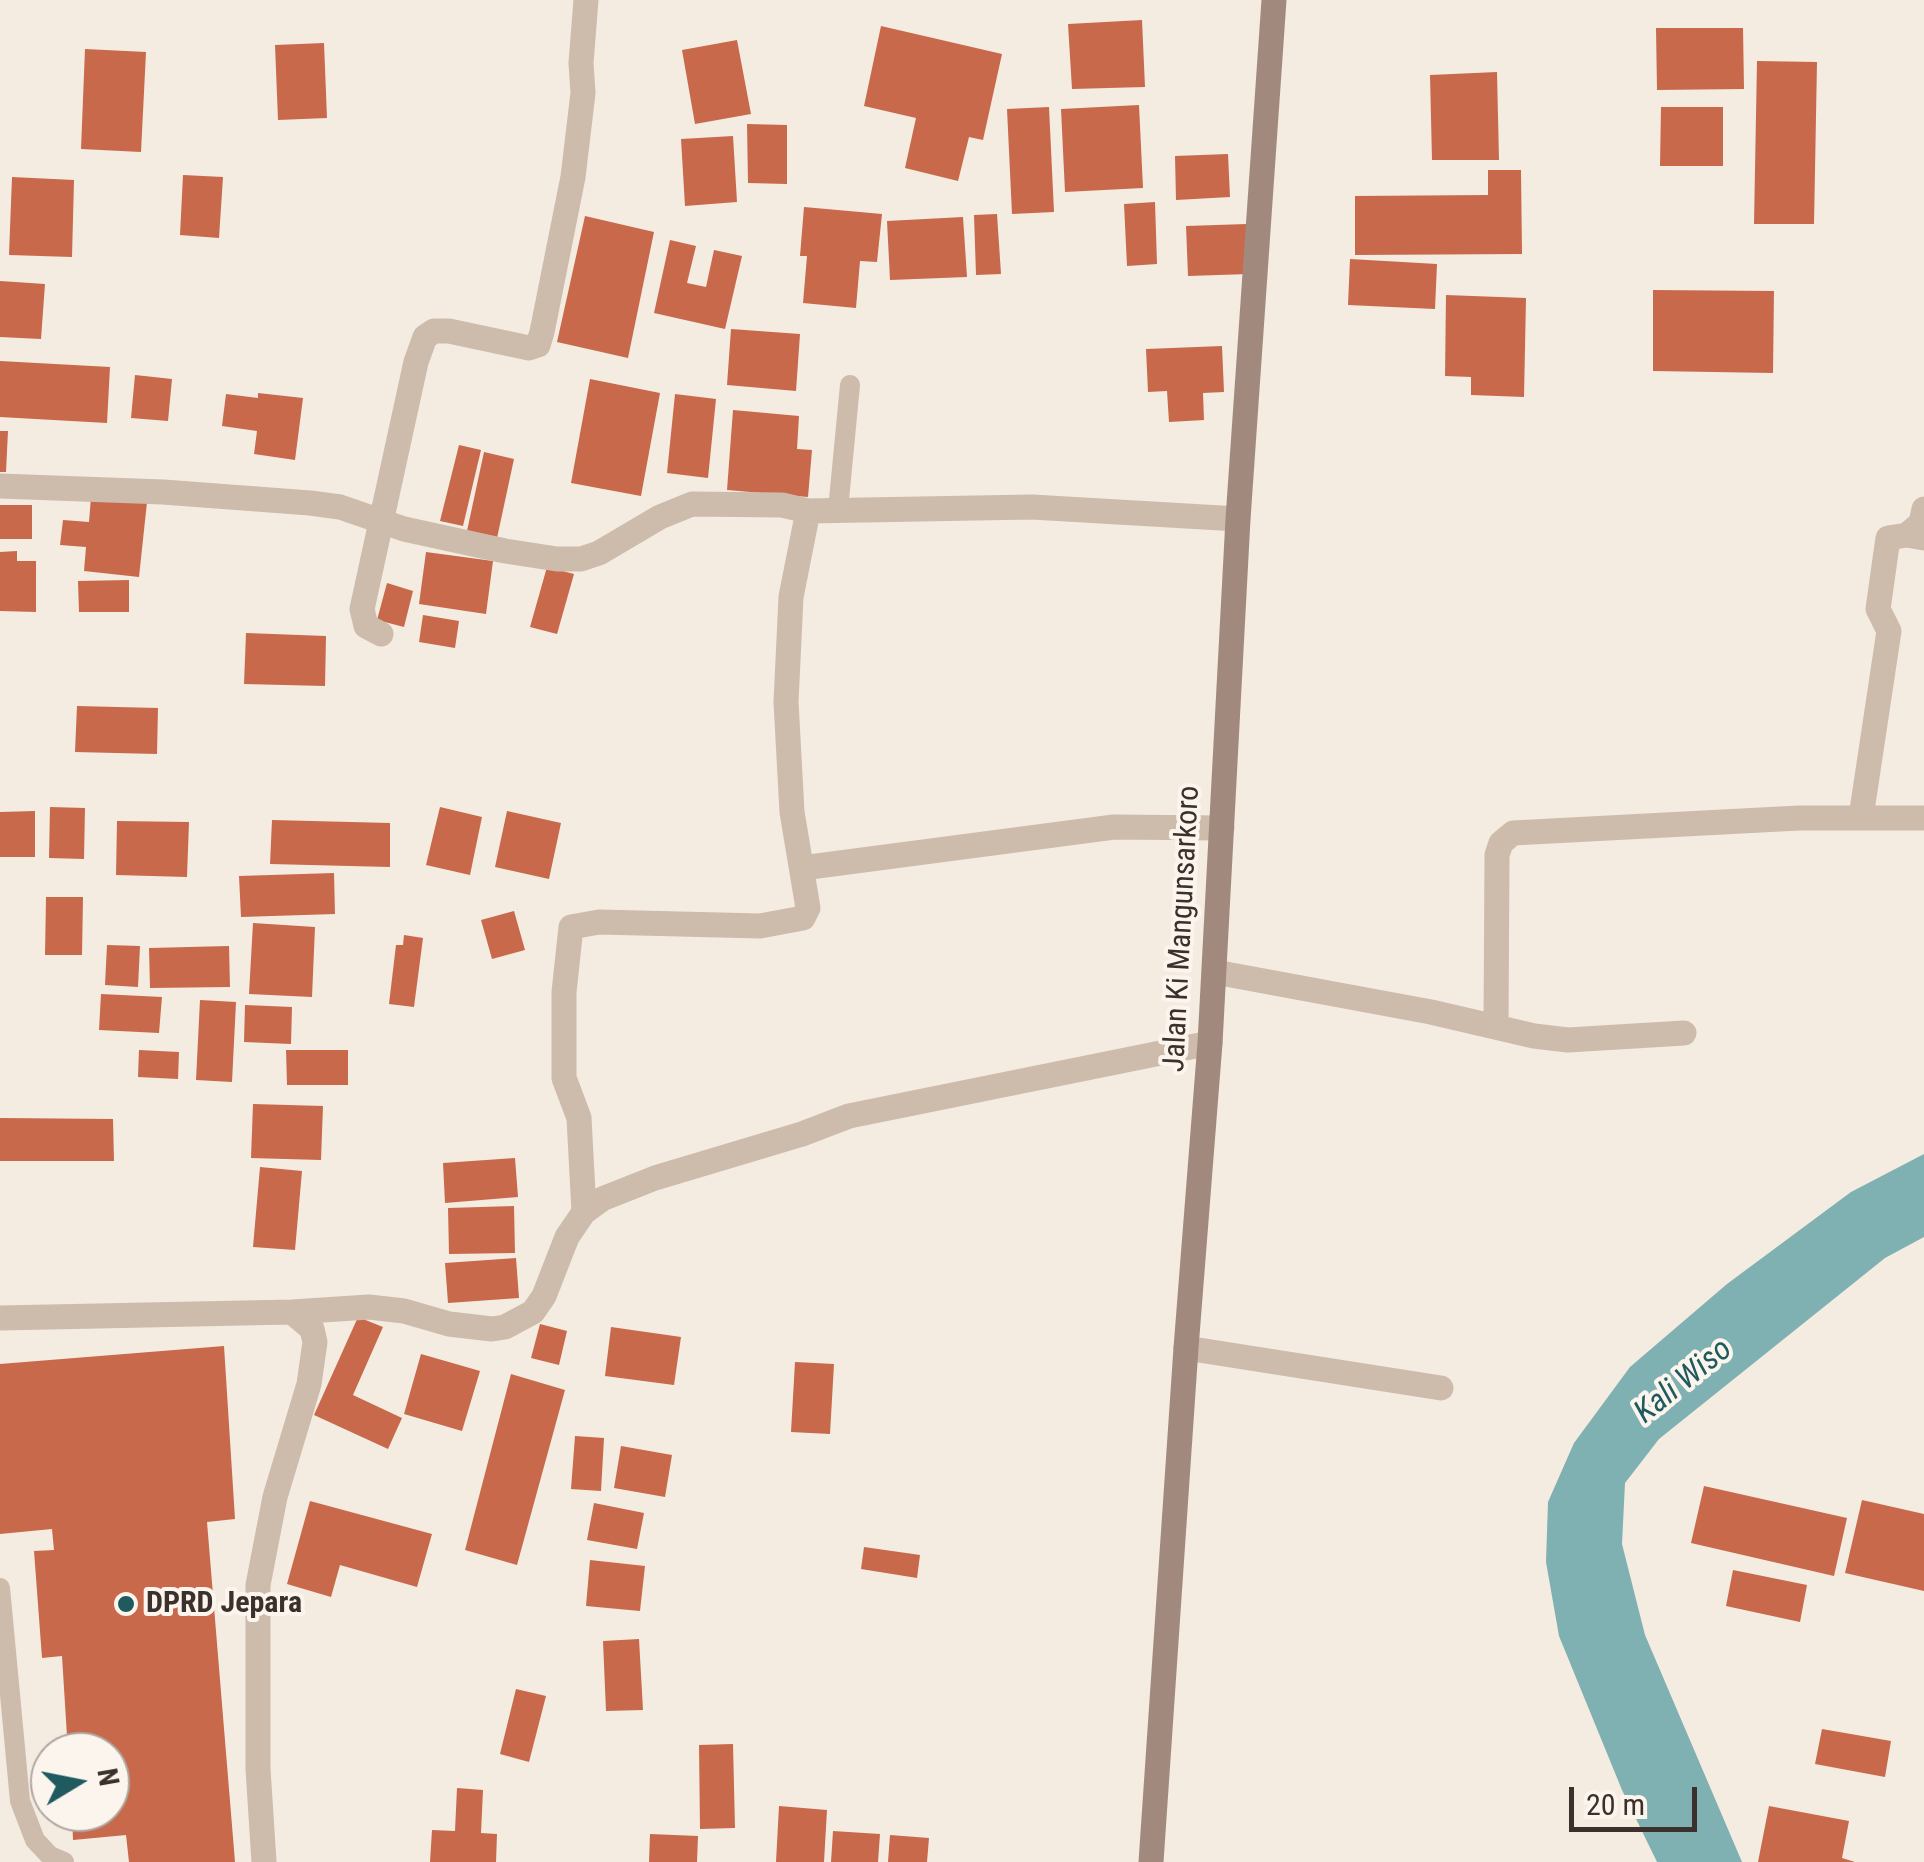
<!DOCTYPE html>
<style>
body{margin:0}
#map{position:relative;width:1924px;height:1862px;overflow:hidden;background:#f4ebe1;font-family:"Roboto Condensed",sans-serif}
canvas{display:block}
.north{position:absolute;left:30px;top:1732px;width:100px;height:100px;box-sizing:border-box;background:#fbf5ee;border:2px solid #aea6a0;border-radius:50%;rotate:80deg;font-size:28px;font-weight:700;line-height:40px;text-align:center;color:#3b302b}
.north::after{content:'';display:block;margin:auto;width:35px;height:45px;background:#1f5a5e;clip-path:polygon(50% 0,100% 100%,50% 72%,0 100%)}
.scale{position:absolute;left:1569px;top:1787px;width:128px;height:45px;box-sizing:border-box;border:5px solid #3b302b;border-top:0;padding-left:12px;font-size:30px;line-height:35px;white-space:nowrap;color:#3b302b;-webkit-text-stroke:8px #fbf5ee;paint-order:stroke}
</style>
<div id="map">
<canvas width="1924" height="1862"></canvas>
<div class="north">N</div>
<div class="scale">20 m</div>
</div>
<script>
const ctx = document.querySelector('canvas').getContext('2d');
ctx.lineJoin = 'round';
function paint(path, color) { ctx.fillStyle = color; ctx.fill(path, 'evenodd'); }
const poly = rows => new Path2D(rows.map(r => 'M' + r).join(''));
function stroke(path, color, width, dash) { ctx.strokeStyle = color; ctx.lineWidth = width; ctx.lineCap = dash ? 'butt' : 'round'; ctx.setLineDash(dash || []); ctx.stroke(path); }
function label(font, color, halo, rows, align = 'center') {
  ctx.font = font + ' "Roboto Condensed",sans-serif'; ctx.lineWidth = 8; ctx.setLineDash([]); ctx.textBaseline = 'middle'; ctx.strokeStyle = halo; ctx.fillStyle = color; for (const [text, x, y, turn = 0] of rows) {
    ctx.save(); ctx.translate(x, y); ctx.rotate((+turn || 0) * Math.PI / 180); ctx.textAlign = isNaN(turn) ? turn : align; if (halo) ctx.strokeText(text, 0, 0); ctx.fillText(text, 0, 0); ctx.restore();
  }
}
paint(poly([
 [1924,1154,1924,1237,1885,1258,1659,1439,1625,1483,1622,1544,1645,1635,1742,1862,1657,1862,1622,1790,1559,1636,1546,1562,1548,1502,1574,1443,1630,1367,1727,1284,1851,1192]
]), '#7fb0b2');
paint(poly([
 [1142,20,1145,87,1072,89,1068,24],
 [881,26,1002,54,983,140,969,137,958,181,905,168,916,118,864,106],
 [1656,28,1743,28,1744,89,1657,90],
 [737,40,751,114,695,124,682,50],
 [324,43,327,118,278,120,275,45],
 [85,49,146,52,141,152,81,149],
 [1757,61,1817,62,1814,224,1754,224],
 [1497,72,1499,160,1432,160,1430,75],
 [1139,105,1143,188,1065,192,1061,109],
 [1049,107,1054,212,1012,214,1007,109],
 [1661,107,1723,107,1723,166,1660,166],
 [747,124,787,125,787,184,748,183],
 [733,136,737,202,685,206,681,139],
 [1228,154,1230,197,1176,200,1175,156],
 [1488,170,1521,170,1522,254,1355,255,1355,196,1488,195],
 [183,175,223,177,219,238,180,235],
 [12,177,74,180,72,257,9,255],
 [1155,202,1157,264,1127,266,1124,204],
 [804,207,882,214,877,262,860,261,856,308,803,303,807,256,800,256],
 [997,214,1001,274,976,275,974,215],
 [585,216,654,232,628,358,557,342],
 [963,217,967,277,890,280,887,221],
 [1247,224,1249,274,1188,276,1186,226],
 [670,240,696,246,687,283,706,287,714,250,742,256,725,329,654,313],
 [1350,259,1437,264,1435,309,1348,305],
 [0,281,45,284,41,339,0,337],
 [1653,290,1774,291,1773,373,1653,371],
 [1446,295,1526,298,1524,397,1471,395,1471,377,1445,376],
 [731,329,800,334,796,391,727,385],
 [1222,346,1224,392,1203,393,1204,420,1169,422,1167,391,1148,392,1146,349],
 [0,361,110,367,107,423,0,417],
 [135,375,172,379,168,421,131,418],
 [590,379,660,393,641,496,571,483],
 [258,393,303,398,295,460,254,454,257,431,222,426,226,394,258,398],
 [675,394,716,399,708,478,667,473],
 [733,410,799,416,797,449,812,450,808,497,727,490],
 [0,431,8,431,6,472,0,472],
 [459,445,481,450,463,526,440,521],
 [484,452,514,459,497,538,467,531],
 [91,497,147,502,139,577,84,571,86,547,60,545,63,520,89,522],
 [0,505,32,505,32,539,0,539],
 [17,551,17,561,36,561,36,612,0,611,0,552],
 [426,552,493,561,486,614,419,604],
 [547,567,574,574,557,634,530,627],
 [129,580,129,612,79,612,78,581],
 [387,583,413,591,404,627,377,620],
 [423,615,459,621,455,648,419,642],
 [246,633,326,636,325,686,244,684],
 [77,706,158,708,157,754,75,752],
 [50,807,85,808,84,859,49,858],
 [440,807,482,817,470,875,426,865],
 [35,811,35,857,0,857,0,812],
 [507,811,561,823,549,879,495,867],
 [272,820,390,823,390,867,270,864],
 [117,821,189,822,187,877,116,875],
 [334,873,335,914,241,917,239,876],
 [46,897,83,897,82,955,45,955],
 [514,911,525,950,492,959,481,920],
 [253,923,315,927,312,997,249,994],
 [404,935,423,938,414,1007,389,1004,396,945,403,945],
 [107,945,140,946,138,987,105,985],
 [229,946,230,987,150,988,149,948],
 [101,994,162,997,159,1033,99,1030],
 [200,1000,236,1002,232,1082,196,1080],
 [245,1005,292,1007,291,1044,244,1042],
 [139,1050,179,1052,178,1079,138,1077],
 [286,1050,348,1050,348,1085,287,1085],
 [253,1104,323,1106,321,1160,251,1158],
 [0,1118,113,1119,114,1161,0,1161],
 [515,1158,518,1197,445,1203,443,1163],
 [260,1167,302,1171,295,1250,253,1247],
 [514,1206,515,1253,449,1254,448,1208],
 [516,1258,519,1298,448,1303,445,1263],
 [358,1317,383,1327,353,1395,402,1418,388,1449,314,1415],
 [540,1324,567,1331,559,1365,531,1358],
 [611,1327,681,1337,674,1385,605,1376],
 [224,1346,235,1519,207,1522,235,1862,129,1862,126,1835,73,1840,72,1812,110,1812,110,1752,68,1752,62,1656,42,1658,34,1551,54,1550,52,1529,0,1534,0,1364],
 [421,1354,480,1371,462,1431,404,1414],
 [795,1362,834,1364,830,1434,791,1432],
 [511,1374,565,1390,517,1565,465,1550],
 [575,1436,604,1438,601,1491,571,1489],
 [621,1446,672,1455,665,1497,614,1488],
 [1704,1486,1847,1518,1834,1576,1691,1543],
 [1862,1500,1924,1514,1924,1591,1845,1573],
 [310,1501,432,1534,417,1587,340,1565,331,1597,287,1584],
 [594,1503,644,1513,637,1549,587,1540],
 [864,1547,920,1555,917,1578,861,1569],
 [590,1560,645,1566,640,1611,586,1606],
 [1733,1570,1807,1585,1800,1622,1726,1606],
 [639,1639,643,1710,606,1711,603,1641],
 [516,1689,546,1696,529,1762,500,1754],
 [1822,1729,1891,1741,1885,1777,1815,1764],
 [733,1744,735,1828,700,1829,699,1745],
 [457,1788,483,1790,481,1833,497,1834,496,1862,430,1862,432,1830,455,1831],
 [779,1806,827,1810,824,1862,776,1862],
 [1769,1806,1849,1821,1842,1858,1855,1862,1758,1862],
 [833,1831,880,1834,878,1862,831,1862],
 [650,1834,698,1836,697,1862,649,1862],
 [890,1835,929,1838,927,1862,888,1862]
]), '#c8694b');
stroke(poly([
 [838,510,850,385],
 [0,1588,20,1801,35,1840,50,1856,64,1862]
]), '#cdbbac', 20);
stroke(poly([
 [0,486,163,492,310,503,340,507,404,529,505,551,557,559,581,559,599,553,660,517,692,504,782,505,808,511],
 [1907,535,1921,523,1924,509],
 [381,634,366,626,362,609,416,362,425,337,434,331,449,331,529,348,538,345,542,332,573,177,583,93,581,63,586,0],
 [1861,817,1889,631,1878,609,1888,538,1907,535,1924,538],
 [802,868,1114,827,1222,828],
 [1215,972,1431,1012,1534,1036,1568,1040,1684,1033],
 [1496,1027,1497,855,1501,843,1513,833,1799,818,1924,818],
 [584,1212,579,1118,564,1078,564,992,571,927,599,922,760,926,803,918,808,908,792,812,786,702,791,597,808,511,1032,507,1238,519],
 [0,1318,292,1312,369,1307,404,1311,449,1324,492,1329,505,1327,533,1312,544,1296,567,1237,584,1212,602,1199,655,1178,802,1134,849,1116,1210,1043],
 [1186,1348,1441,1388],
 [264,1862,258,1769,258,1585,275,1497,309,1384,315,1342,312,1329,292,1312]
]), '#cdbbac', 25);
stroke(poly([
 [1151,1862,1186,1348,1210,1043,1238,519,1274,0]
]), '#a18a7d', 25);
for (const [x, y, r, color] of [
 [126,1604,10,"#1f5a5e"]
]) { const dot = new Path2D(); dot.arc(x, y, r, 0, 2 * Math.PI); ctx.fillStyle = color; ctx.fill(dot); stroke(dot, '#fbf5ee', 4); }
label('30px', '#3b302b', '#fbf5ee', [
 ["Jalan Ki Mangunsarkoro",1183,929,-87]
]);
label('bold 30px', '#3b302b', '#fbf5ee', [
 ["DPRD Jepara",146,1604]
], 'left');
label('italic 32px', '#1f5a5e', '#fbf5ee', [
 ["Kali Wiso",1684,1382,-39]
]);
</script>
